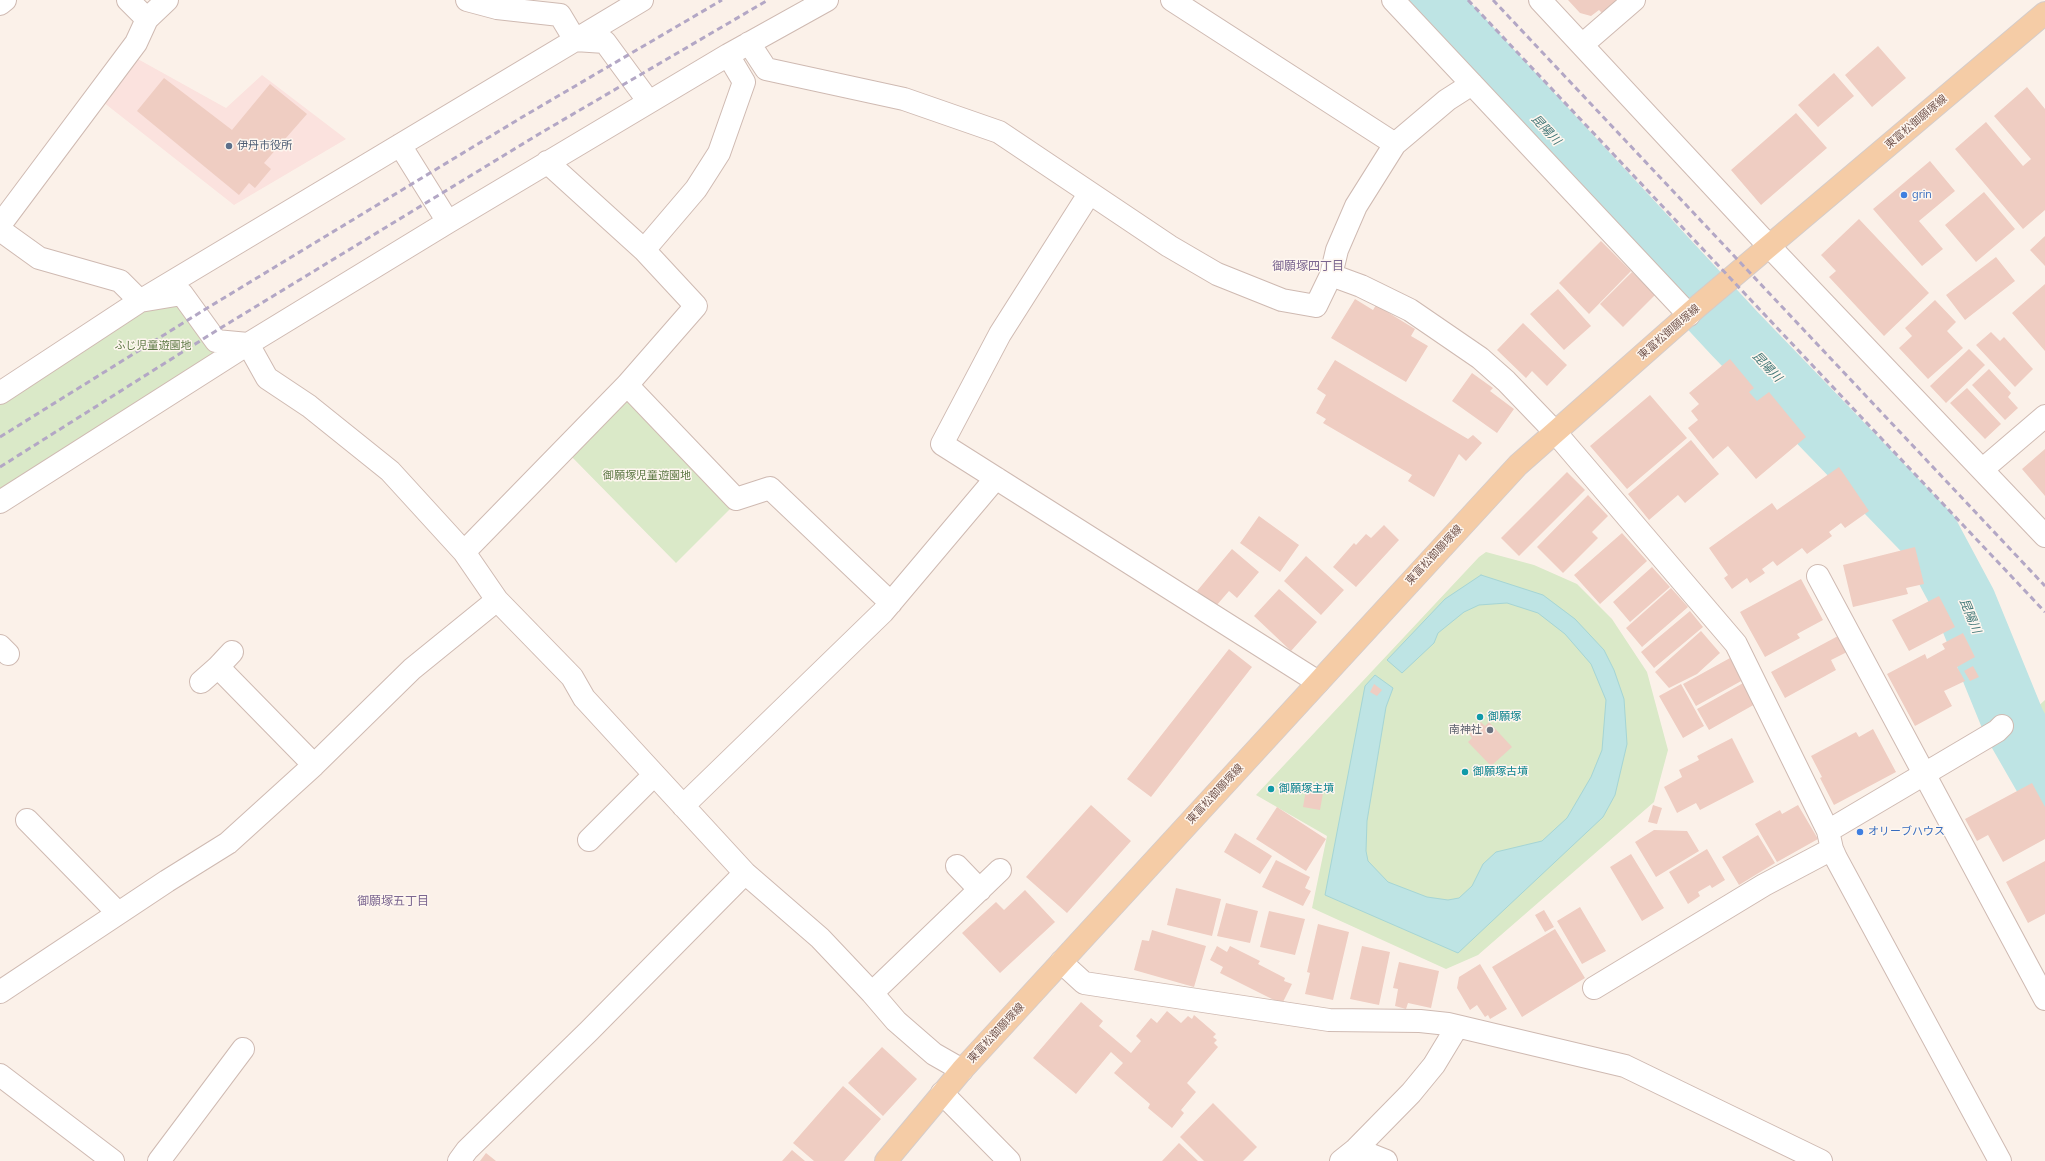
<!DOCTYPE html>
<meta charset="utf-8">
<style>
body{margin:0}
canvas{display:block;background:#fbf1e9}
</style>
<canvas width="2045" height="1161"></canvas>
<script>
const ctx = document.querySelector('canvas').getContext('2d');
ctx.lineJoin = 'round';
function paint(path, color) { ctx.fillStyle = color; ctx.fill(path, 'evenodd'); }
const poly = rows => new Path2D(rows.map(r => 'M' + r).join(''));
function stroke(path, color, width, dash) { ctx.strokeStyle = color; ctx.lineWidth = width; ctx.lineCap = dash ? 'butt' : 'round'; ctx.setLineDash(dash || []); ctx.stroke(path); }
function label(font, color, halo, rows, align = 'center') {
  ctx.font = font + ' Mulish,"Noto Sans JP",sans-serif'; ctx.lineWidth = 3; ctx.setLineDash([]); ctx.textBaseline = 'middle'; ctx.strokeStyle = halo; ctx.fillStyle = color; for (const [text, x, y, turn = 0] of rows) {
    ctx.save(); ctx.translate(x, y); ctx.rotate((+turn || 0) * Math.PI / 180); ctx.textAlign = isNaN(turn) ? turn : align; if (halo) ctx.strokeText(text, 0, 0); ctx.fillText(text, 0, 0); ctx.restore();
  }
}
paint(poly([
 [136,58,226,108,262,75,346,139,234,205,103,102]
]), '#fbe2de');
paint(poly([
 [180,299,218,352,0,490,0,399,144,306],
 [623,400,631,401,733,506,676,563,570,455],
 [1486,552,1534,565,1577,584,1612,619,1647,672,1668,750,1654,802,1478,955,1446,969,1312,908,1327,836,1256,795,1479,557],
 [2045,700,2045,726,2035,709]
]), '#dae9c8');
const water = poly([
 [1481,575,1543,595,1575,619,1604,650,1614,670,1624,699,1627,744,1615,795,1603,817,1458,953,1325,895,1365,686,1375,675,1393,688,1386,707,1367,821,1366,851,1368,861,1388,882,1427,897,1448,900,1459,898,1472,886,1483,864,1496,852,1542,841,1567,818,1591,777,1602,750,1606,700,1591,664,1565,634,1538,613,1507,603,1479,605,1464,612,1438,633,1434,643,1402,673,1387,660,1445,599,1481,575]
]);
paint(water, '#bee4e4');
stroke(water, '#a5d5d5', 1);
stroke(poly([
 [1425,0,1735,334,1928,534,1965,603,2014,723,2045,777]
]), '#bee4e4', 63);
paint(poly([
 [1568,0,1617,0,1602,13,1599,10,1591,16,1580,13],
 [1878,46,1906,78,1872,107,1845,75],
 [1834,73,1854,96,1818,127,1798,105],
 [164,78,232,130,270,84,307,114,264,163,271,169,255,188,249,183,239,195,137,111],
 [2027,87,2045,109,2045,210,2023,229,1955,149,1986,122,2023,166,2031,159,1994,116],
 [1796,113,1827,148,1761,205,1731,170],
 [1930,161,1955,191,1919,221,1943,249,1922,266,1873,209],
 [1984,192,2015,229,1976,262,1945,225],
 [1859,219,1929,293,1884,336,1829,277,1836,271,1821,255],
 [2045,236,2045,266,2030,250],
 [1601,241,1631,271,1589,314,1559,283],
 [1996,257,2015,281,1965,320,1946,295],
 [1632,272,1655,295,1623,327,1600,304],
 [2045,284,2045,351,2012,313],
 [1558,289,1591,326,1564,350,1530,314],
 [1355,299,1373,310,1376,305,1415,329,1411,336,1428,346,1406,382,1331,338],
 [1935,300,1956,322,1947,331,1963,348,1928,379,1899,348,1912,336,1905,328],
 [1523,323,1567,365,1547,386,1532,371,1526,378,1497,350],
 [1991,332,2000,341,2004,337,2033,369,2015,387,1976,345],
 [1969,349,1985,365,1946,403,1930,386],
 [1730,359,1754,388,1749,392,1757,401,1769,392,1806,437,1756,479,1728,446,1713,459,1688,428,1698,420,1691,411,1699,404,1689,393],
 [1335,360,1468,439,1473,435,1482,443,1466,461,1459,454,1434,497,1408,481,1412,475,1323,423,1326,419,1316,413,1326,395,1317,389],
 [1989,369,2011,393,2008,397,2018,408,2005,420,1972,385],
 [1472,373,1493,388,1490,391,1514,409,1497,433,1452,401],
 [1967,388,2001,424,1985,439,1950,403],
 [1650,395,1687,438,1627,489,1590,446],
 [1691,440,1719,474,1685,503,1678,495,1649,520,1628,494],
 [2045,449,2045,496,2022,469],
 [1839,467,1869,511,1845,528,1841,523,1829,532,1832,536,1807,554,1802,548,1777,566,1773,561,1762,569,1765,573,1750,583,1747,578,1732,589,1724,578,1728,575,1709,548,1772,503,1777,510],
 [1567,472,1585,490,1519,556,1501,538],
 [1588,495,1608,516,1592,532,1598,538,1563,573,1537,547],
 [1259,516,1299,545,1280,572,1240,543],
 [1384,525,1399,540,1356,587,1333,567,1354,543,1356,545,1366,534,1371,538],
 [1622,533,1647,561,1600,604,1574,575],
 [1915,547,1924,584,1906,588,1908,594,1853,607,1843,565],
 [1232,549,1259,572,1237,598,1229,591,1216,606,1197,591],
 [1306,556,1344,590,1321,615,1284,581],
 [1652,567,1670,587,1630,622,1613,602],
 [1801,579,1823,620,1797,634,1800,638,1765,657,1740,612],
 [1671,588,1688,607,1642,647,1626,628],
 [1279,589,1317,622,1291,651,1254,616],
 [1939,596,1955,627,1909,651,1892,620],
 [1690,611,1703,627,1654,668,1641,652],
 [1701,631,1720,653,1697,674,1669,688,1655,672],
 [1963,633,1975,657,1957,667,1965,681,1944,691,1952,706,1915,726,1887,674,1925,654,1927,659,1945,649,1942,644],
 [1838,636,1847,652,1831,660,1836,670,1785,698,1771,672],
 [1229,649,1252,667,1151,797,1127,779],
 [1730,658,1743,680,1696,706,1683,684],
 [1973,666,1979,677,1970,681,1964,671],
 [1745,682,1757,703,1709,730,1697,709],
 [1374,684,1382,690,1377,696,1370,692],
 [1681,684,1704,726,1683,738,1659,696],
 [1481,722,1485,726,1489,722,1512,747,1491,766,1468,742,1472,738,1469,734],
 [1873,729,1896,772,1834,805,1820,778,1822,777,1811,756,1856,732,1859,737],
 [1732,738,1754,782,1700,810,1696,803,1677,813,1664,787,1682,777,1679,770,1699,760,1697,756],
 [2032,783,2045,807,2045,839,2003,862,1988,835,1977,841,1965,819],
 [1306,790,1323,793,1320,810,1303,807],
 [1091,805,1131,841,1067,913,1026,877],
 [1653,805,1662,808,1657,824,1648,822],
 [1798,805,1818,839,1777,862,1755,824,1780,810,1782,814],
 [1277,807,1326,839,1306,871,1256,839],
 [1654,830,1687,831,1699,851,1656,877,1635,842],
 [1235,833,1272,856,1260,874,1224,852],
 [1758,835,1775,863,1739,885,1722,857],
 [1707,849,1725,880,1712,888,1710,885,1698,892,1700,896,1688,904,1669,872],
 [1631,854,1664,908,1642,921,1610,867],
 [1276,860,1310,877,1305,888,1311,891,1303,906,1262,887],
 [2045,861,2045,914,2028,923,2006,882],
 [1176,888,1221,899,1212,936,1167,925],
 [1025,890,1055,922,1000,973,962,933,996,902,1004,910],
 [1226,903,1258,911,1250,943,1217,936],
 [1580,907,1606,951,1582,964,1557,921],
 [1544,910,1554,927,1545,932,1535,915],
 [1269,911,1305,919,1295,955,1260,947],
 [1318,924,1349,932,1333,1000,1305,994,1310,973,1307,972],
 [1555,929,1585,978,1522,1017,1492,967],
 [1152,930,1206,946,1194,987,1134,970,1142,940,1149,941],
 [1217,946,1227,952,1230,946,1260,961,1258,964,1285,978,1284,981,1292,984,1282,1004,1220,973,1223,967,1210,960],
 [1362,946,1390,952,1379,1005,1350,999],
 [1399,962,1439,971,1431,1008,1408,1003,1406,1009,1395,1006,1398,989,1393,988],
 [1480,964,1507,1009,1490,1019,1488,1015,1485,1017,1477,1005,1470,1010,1457,988,1459,977],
 [1081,1002,1103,1021,1099,1026,1131,1053,1141,1041,1136,1036,1151,1018,1157,1023,1167,1011,1181,1023,1188,1016,1192,1019,1194,1015,1216,1034,1213,1037,1217,1040,1214,1043,1218,1047,1187,1083,1196,1092,1181,1110,1184,1113,1172,1128,1148,1108,1150,1104,1114,1073,1123,1063,1111,1052,1076,1094,1033,1058],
 [882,1047,917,1079,883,1116,848,1083],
 [843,1086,881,1119,844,1161,814,1161,793,1143],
 [1213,1103,1257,1147,1243,1161,1204,1161,1180,1137],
 [1179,1143,1198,1161,1162,1161],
 [792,1150,805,1161,782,1161],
 [486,1153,496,1161,480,1161]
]), '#efcdc2');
const minor = poly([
 [128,0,147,19],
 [467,0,497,8,560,15,575,40,605,42,649,102],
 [1172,0,1395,144],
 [1393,0,1689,315],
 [1540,0,1769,246,2045,536],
 [0,4,5,0],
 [749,43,766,69,904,99,999,132,1169,246,1217,274,1282,300,1316,306,1331,275,1337,250,1356,206,1395,144,1447,100,1472,84],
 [1582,45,1634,0],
 [400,145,448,222],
 [1089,194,1000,334,942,444,1318,682],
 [0,225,136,43,147,19,167,0],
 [0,230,39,258,120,281,140,301,182,294,216,341,248,344,267,378,309,406,390,471,464,552,497,600,572,677,584,698,745,873,820,938,872,993,896,1021,934,1054,962,1070],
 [644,250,696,189,719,153,744,82,728,55],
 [1331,275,1361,286,1410,310,1480,358,1506,381,1555,432,1736,644,1828,831,1832,849,1836,858,2000,1161],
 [627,385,736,499,770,488,891,603],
 [0,393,140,301,642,0],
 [1983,469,2045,416],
 [0,502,248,344,448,222,728,55,827,0],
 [464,552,627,385,696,306,644,250,547,162],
 [1818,576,2045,999],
 [0,646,8,654],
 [218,667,232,652],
 [201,682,218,667,314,765],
 [683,806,883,612,996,478],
 [27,820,118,913],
 [1828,831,1997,731,2002,726],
 [589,840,654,775],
 [957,866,980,890],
 [1061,962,1084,983,1329,1020,1420,1021,1448,1024,1625,1066,1821,1161],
 [1594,988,1764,885,1832,849],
 [0,992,167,881,228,843,314,765,412,669,497,600],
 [872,993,1000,870],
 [0,1075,113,1161],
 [942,1093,1009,1161],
 [1356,1149,1386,1161],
 [159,1161,243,1049],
 [459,1161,467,1150,589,1031,745,873],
 [1341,1161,1356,1149,1411,1093,1434,1065,1457,1027]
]);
const major = poly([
 [886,1161,962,1070,1518,465,1697,307,2045,13]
]);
stroke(minor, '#cfbab2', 24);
stroke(major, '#d5ccca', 24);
stroke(minor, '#fff', 22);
stroke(major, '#f5cca6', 22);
stroke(poly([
 [1468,0,2045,612],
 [1493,0,2045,586],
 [0,437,204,310,524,116,722,0],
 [0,467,219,329,539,134,768,0]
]), '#b3a7c5', 3, [6, 4]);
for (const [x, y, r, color] of [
 [229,146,4,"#5c6f8a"],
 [1904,195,4,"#3f7fe0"],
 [1480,717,4,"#0f9aa8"],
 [1490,730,4,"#6b7280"],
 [1465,772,4,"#0f9aa8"],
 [1271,789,4,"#0f9aa8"],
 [1860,832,4,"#3f7fe0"]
]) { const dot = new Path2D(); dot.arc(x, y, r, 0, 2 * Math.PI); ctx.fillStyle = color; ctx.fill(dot); stroke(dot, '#fef6ef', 1.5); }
label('11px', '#74564e', '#fef6ef', [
 ["東富松御願塚線",1916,122,-40],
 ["東富松御願塚線",1669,332,-41],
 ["東富松御願塚線",1434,555,-47],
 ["東富松御願塚線",1215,794,-47],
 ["東富松御願塚線",996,1033,-47]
]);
label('11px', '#4e5e75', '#fef6ef', [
 ["伊丹市役所",237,146]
], 'left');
label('11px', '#366cbe', '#fef6ef', [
 ["grin",1912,195],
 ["オリーブハウス",1868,832]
], 'left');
label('11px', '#5e7946', '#fef6ef', [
 ["ふじ児童遊園地",153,346],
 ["御願塚児童遊園地",647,476]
]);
label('11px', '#0d838f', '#fef6ef', [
 ["御願塚",1488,717],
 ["御願塚古墳",1473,772],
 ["御願塚主墳",1279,789]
], 'left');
label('11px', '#5b616d', '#fef6ef', [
 ["南神社",1482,730]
], 'right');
label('italic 12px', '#427878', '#fef6ef', [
 ["昆陽川",1546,130,47],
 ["昆陽川",1767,367,46],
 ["昆陽川",1970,616,67]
]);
label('12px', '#7b6690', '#fef6ef', [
 ["御願塚四丁目",1308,266],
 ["御願塚五丁目",393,901]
]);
</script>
